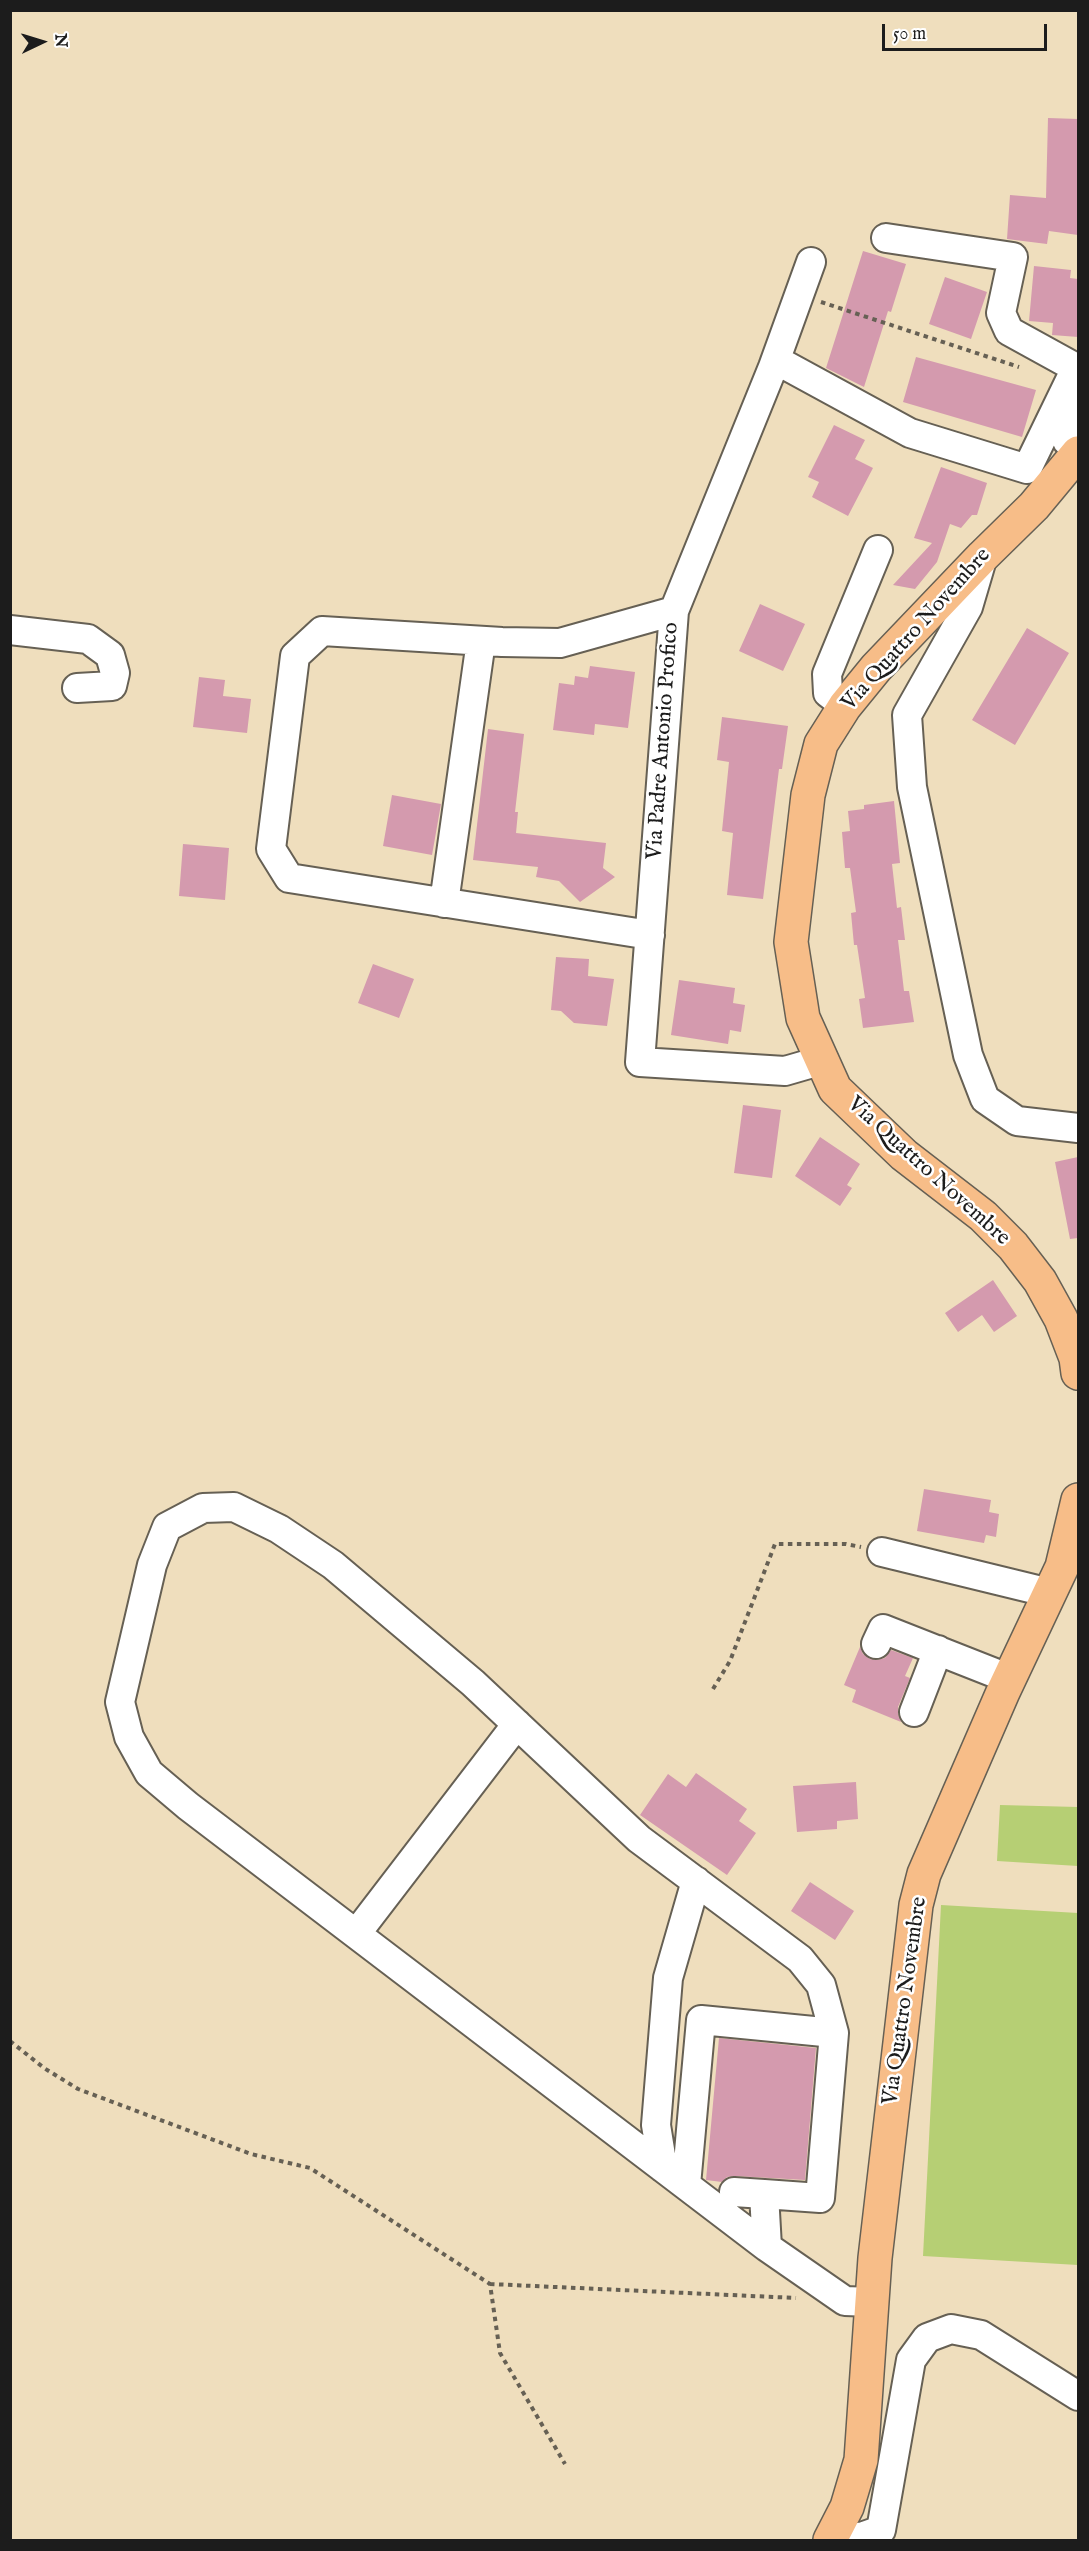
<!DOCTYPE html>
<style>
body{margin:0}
#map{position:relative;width:1089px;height:2551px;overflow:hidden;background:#efdebd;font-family:"IM FELL English",serif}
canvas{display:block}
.frame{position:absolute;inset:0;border:12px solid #1c1c1c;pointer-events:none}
.north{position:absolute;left:12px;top:12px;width:60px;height:60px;-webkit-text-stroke:4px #fff;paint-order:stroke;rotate:86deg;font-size:16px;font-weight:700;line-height:24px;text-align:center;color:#1c1c1c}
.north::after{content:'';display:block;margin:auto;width:21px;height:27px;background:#1c1c1c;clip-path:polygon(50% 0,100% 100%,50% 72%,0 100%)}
.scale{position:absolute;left:882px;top:24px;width:165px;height:27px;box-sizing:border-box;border:3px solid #1c1c1c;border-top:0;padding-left:8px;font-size:18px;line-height:21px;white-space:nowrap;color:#1c1c1c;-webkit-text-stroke:4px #fff;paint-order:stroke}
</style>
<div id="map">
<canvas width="1089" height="2551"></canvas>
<div class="frame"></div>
<div class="north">N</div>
<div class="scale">50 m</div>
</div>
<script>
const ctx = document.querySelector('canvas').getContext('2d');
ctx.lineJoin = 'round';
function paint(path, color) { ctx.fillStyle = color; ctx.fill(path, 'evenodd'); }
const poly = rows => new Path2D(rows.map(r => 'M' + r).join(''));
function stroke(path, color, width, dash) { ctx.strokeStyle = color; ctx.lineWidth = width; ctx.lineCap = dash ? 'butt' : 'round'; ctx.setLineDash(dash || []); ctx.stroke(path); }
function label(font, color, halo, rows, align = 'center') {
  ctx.font = font + ' "IM FELL English",serif'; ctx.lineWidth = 5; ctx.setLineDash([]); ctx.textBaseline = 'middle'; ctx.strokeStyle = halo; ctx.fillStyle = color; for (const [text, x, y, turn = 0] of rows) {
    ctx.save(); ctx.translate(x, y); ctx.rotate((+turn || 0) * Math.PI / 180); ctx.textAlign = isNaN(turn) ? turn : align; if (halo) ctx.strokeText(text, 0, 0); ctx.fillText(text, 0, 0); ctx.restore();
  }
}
paint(poly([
 [1000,1805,1078,1807,1078,1866,997,1861],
 [941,1905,1078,1913,1078,2265,923,2256]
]), '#b6cf74');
paint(poly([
 [1048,118,1078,119,1078,235,1049,231,1047,244,1007,239,1010,195,1046,198],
 [863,251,906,264,891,312,888,311,864,387,826,368],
 [1034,266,1071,270,1070,278,1078,279,1078,337,1052,335,1053,323,1029,321],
 [945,277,987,292,971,339,929,324],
 [916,357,1036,390,1022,437,903,402],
 [834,425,865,440,855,459,873,468,848,516,812,497,819,482,808,477],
 [941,467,987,483,977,515,972,515,961,528,950,524,937,562,915,589,893,585,932,543,914,538],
 [760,604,805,624,783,671,739,651],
 [1027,628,1069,653,1015,745,972,720],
 [590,666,635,672,628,728,595,724,594,735,553,730,559,683,574,685,575,676,588,678],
 [199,677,225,680,223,696,251,699,247,733,193,727],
 [722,717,788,726,782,769,779,769,763,899,727,895,733,833,722,831,729,762,717,760],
 [488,729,524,734,515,812,518,812,516,833,606,843,603,868,615,877,580,902,559,881,536,877,538,867,473,860],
 [392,795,441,804,432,855,383,846],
 [894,801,900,863,892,864,897,908,901,907,905,940,898,940,904,991,909,991,914,1022,863,1028,859,999,865,998,857,945,854,945,851,913,856,912,850,868,845,868,842,832,850,831,848,811,864,809,864,805],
 [183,844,229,848,225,900,179,896],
 [556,957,589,959,588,976,614,979,607,1026,574,1023,561,1011,551,1010],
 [373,964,414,979,399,1018,358,1003],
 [679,980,735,988,733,1003,745,1005,741,1032,730,1030,728,1044,671,1035],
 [743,1105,781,1110,772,1178,734,1173],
 [820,1137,860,1164,847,1185,852,1188,840,1206,795,1176],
 [1078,1157,1078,1238,1070,1239,1055,1162],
 [993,1280,1017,1316,994,1332,982,1315,958,1332,945,1313],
 [924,1489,991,1500,989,1512,999,1514,996,1537,986,1535,984,1543,917,1531],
 [860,1647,863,1654,870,1659,877,1660,885,1658,891,1650,913,1658,905,1676,910,1678,898,1707,898,1714,901,1722,852,1702,856,1690,844,1685],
 [696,1773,747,1809,739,1821,756,1833,727,1875,640,1815,668,1774,686,1787],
 [856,1782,858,1819,837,1821,837,1829,797,1832,793,1786],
 [810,1882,854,1911,835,1940,791,1911],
 [719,2038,816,2048,805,2180,735,2176,727,2177,722,2182,706,2180]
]), '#d49aae');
const minor = poly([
 [886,238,1013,257,1001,313,1009,331,1078,369],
 [811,262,773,367,674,611,640,1062,785,1071,823,1060],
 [776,360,910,433,1027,469,1076,368],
 [1078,411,1067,441,1078,449],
 [983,556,968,607,907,715,912,787,968,1055,985,1099,1017,1121,1078,1128],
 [10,630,88,639,110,655,115,673,112,686,77,688],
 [845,706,828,693,827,674,878,550],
 [444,903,481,641],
 [650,935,289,878,271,849,295,656,322,631,502,642,560,643,674,611],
 [882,1552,1050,1593],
 [876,1644,883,1629,1010,1679],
 [914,1712,938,1650],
 [356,1934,517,1724],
 [663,2168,656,2125,668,1978,696,1881],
 [686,2185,701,2020,834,2033],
 [734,2192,764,2194],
 [767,2247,188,1806,149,1773,129,1737,120,1702,152,1565,167,1527,203,1508,234,1507,279,1529,333,1565,473,1683,639,1839,800,1959,821,1985,834,2033,820,2198,764,2194,767,2247,845,2301,872,2302],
 [842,2540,864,2536,881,2530,911,2360,927,2338,951,2329,981,2335,1078,2396]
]);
const major = poly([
 [1078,453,1034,506,983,556,876,668,845,706,821,744,808,795,791,942,803,1018,835,1089,904,1155,983,1216,1013,1246,1040,1281,1061,1319,1076,1358,1078,1373],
 [830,2540,847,2507,861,2460,875,2258,916,1905,924,1874,1003,1692,1062,1567,1078,1500]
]);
stroke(minor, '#666054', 32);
stroke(major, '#666054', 36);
stroke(poly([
 [821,302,1019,367],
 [713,1689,730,1661,775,1544,846,1544,861,1547],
 [10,2041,44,2068,78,2089,251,2154,310,2168,490,2284,500,2353,565,2464],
 [490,2284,796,2298]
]), '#666054', 4, [4.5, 4.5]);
stroke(minor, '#fff', 28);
stroke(major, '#f7bd88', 33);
label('22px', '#1c1c1c', '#fff', [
 ["Via Quattro Novembre",917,630,-48],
 ["Via Padre Antonio Profico",664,741,-86],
 ["Via Quattro Novembre",928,1172,42],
 ["Via Quattro Novembre",906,2001,-82]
]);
</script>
